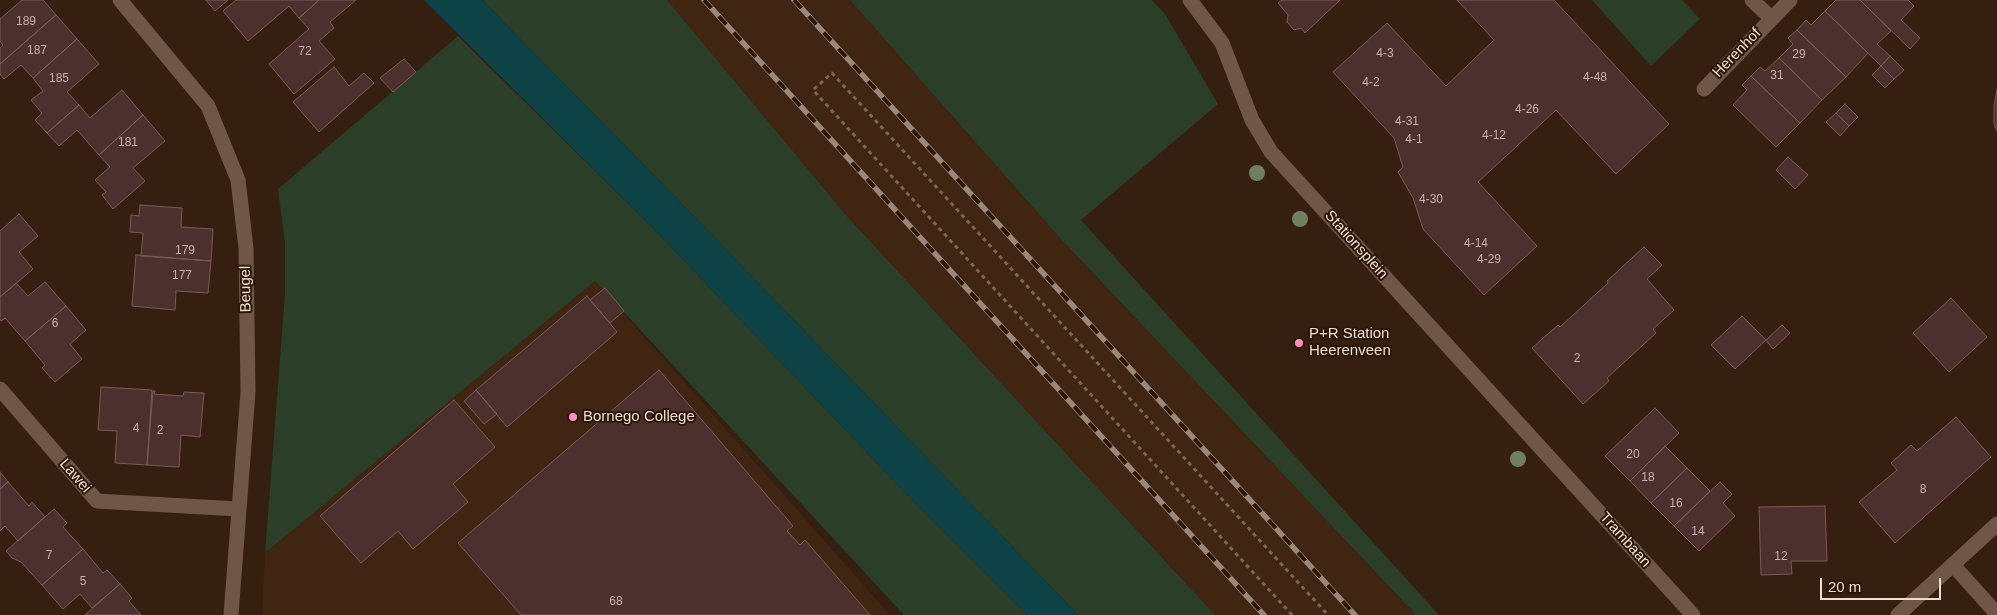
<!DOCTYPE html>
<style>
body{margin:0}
#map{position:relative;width:1997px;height:615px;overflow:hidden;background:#351f11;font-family:Helvetica,sans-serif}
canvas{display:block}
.scale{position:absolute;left:1820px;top:578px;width:121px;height:22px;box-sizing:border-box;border:2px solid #edded5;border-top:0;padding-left:6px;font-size:15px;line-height:18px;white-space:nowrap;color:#edded5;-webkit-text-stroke:4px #2b1607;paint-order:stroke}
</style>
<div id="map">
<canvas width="1997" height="615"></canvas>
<div class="scale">20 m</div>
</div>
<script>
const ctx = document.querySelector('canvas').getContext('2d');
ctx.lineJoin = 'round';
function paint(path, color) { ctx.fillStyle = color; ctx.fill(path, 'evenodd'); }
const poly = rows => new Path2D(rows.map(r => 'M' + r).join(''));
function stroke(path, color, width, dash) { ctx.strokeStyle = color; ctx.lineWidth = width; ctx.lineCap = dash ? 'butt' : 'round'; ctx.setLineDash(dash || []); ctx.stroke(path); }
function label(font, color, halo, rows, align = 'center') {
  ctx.font = font + ' Helvetica,sans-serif'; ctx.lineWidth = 4; ctx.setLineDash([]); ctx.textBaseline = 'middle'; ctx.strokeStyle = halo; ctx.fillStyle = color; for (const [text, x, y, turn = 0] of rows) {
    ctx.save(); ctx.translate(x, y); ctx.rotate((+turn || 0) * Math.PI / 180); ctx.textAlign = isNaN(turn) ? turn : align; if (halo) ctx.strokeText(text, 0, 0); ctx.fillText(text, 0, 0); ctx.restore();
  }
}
paint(poly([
 [667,0,850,0,1060,238,1416,615,1215,615,846,215],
 [595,281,890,615,262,615,265,553]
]), '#402512');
paint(poly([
 [482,0,667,0,846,215,1215,615,1078,615,684,206],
 [850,0,1152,0,1165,14,1218,104,1081,220,1439,615,1416,615,1060,238],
 [1592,0,1682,0,1700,19,1651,66],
 [458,36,656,231,917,505,1027,615,904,615,595,281,265,553,285,293,285,243,278,189]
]), '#2a3e28');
paint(poly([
 [424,0,482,0,684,206,1078,615,1027,615,917,505,656,231]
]), '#0e4348');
const building = poly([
 [22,0,43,0,56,15,0,64,0,48,3,45,0,41,0,19,22,0],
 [206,0,228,0,215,11,206,0],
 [236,0,319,0,299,18,289,6,248,41,223,11,236,0],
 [319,0,356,0,330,22,334,28,319,41,335,59,294,94,269,64,309,29,299,18,319,0],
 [1282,0,1340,0,1305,33,1301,28,1294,30,1287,22,1288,15,1278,3,1282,0],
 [1457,0,1554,0,1669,124,1616,174,1556,110,1478,182,1537,246,1484,295,1423,229,1413,198,1398,172,1403,167,1394,138,1333,72,1387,23,1446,86,1494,40,1457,0],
 [1836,0,1860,0,1891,31,1877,44,1890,56,1881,66,1825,11,1836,0],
 [1860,0,1908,0,1914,6,1901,20,1920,38,1910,49,1860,0],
 [1825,11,1868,53,1846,77,1797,30,1806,20,1811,25,1825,11],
 [56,15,77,39,33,78,21,65,4,79,0,74,0,64,56,15],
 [1797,30,1846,77,1822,100,1779,58,1793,44,1788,38,1797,30],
 [77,39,99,64,67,92,79,105,47,133,35,120,42,113,31,100,43,91,33,78,77,39],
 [1890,56,1904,70,1894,79,1881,66,1890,56],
 [1779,58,1822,100,1800,123,1751,76,1760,67,1765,71,1779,58],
 [404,59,416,72,393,92,380,78,404,59],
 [1881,66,1894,79,1885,88,1872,75,1881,66],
 [334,67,349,86,364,73,374,83,319,132,293,102,334,67],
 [1751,76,1800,123,1776,147,1733,105,1747,90,1742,85,1751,76],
 [122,90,143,115,99,155,77,130,59,146,47,133,79,105,90,118,122,90],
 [1997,90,1997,131,1994,124,1994,106,1997,90],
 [1845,104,1858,117,1849,126,1836,113,1845,104],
 [1836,113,1849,126,1840,136,1826,122,1836,113],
 [143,115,165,141,133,168,145,181,113,209,102,195,106,192,95,180,110,167,99,155,143,115],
 [1788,157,1808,175,1795,189,1776,170,1788,157],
 [140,205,182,208,181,227,213,229,211,261,141,256,143,233,130,232,131,215,139,216,140,205],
 [19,214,38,236,19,252,33,269,0,297,0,231,19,214],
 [1644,247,1662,265,1647,279,1674,310,1653,329,1656,333,1607,378,1609,381,1583,404,1532,348,1558,325,1560,327,1608,283,1607,281,1644,247],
 [136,255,211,261,208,293,176,291,175,310,132,306,136,255],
 [45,282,66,306,25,341,5,318,1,321,0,319,0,297,16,283,28,296,45,282],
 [605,288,624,311,610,323,590,300,605,288],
 [587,296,617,332,507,427,476,390,587,296],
 [1951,298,1987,337,1949,372,1913,333,1951,298],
 [66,306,86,330,70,344,82,359,55,382,42,368,45,365,25,341,66,306],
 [1742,316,1766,340,1735,369,1711,345,1742,316],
 [1782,325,1790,333,1773,349,1766,340,1782,325],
 [659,370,793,526,787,531,800,545,805,540,870,615,521,615,458,543,659,370],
 [101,387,152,390,147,465,115,463,117,431,98,430,101,387],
 [476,390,497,414,484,424,464,401,476,390],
 [153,391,155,391,154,394,183,396,184,392,204,393,200,437,181,435,179,467,147,465,153,391],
 [454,400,495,447,453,484,468,502,413,549,398,531,361,563,320,516,454,400],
 [1655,408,1679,433,1630,481,1605,456,1655,408],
 [1956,417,1991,457,1895,543,1859,502,1897,470,1891,463,1911,445,1917,451,1956,417],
 [1665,446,1687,468,1651,503,1630,481,1665,446],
 [1687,468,1710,491,1674,526,1651,503,1687,468],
 [0,472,8,482,0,489,0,472],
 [8,482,29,506,32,502,45,517,18,541,5,526,0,531,0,489,8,482],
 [1720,482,1732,494,1723,503,1735,516,1699,551,1674,526,1720,482],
 [1825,506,1827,561,1791,561,1792,574,1761,575,1759,507,1825,506],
 [54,509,67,523,63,527,83,549,42,585,21,562,12,558,6,551,54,509],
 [83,549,103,573,107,570,120,584,92,608,80,594,63,609,42,585,83,549],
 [120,584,132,598,129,601,141,615,85,615,120,584]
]);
paint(building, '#4c302d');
stroke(building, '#7a5b57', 1);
stroke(poly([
 [1292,615,813,90,832,73,1328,615]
]), '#796559', 3, [4, 4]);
stroke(poly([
 [120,0,208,106,238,180,246,248,248,392,231,615],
 [1190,0,1222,43,1252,120,1271,152,1693,615],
 [1752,0,1771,18],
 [1704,89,1790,0],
 [0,389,97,501,238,509],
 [1953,565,1997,614],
 [1898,615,1997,524]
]), '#705646', 15);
const rail = poly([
 [704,0,1264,615],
 [794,0,1355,615]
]);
stroke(rail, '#9a887d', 5.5);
stroke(rail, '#2b1607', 4, [11]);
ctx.fillStyle = '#707f5d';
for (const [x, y] of [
 [1257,173],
 [1300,219],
 [1518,459]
]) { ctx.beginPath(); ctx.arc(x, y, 8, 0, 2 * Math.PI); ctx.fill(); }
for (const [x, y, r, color] of [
 [1299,343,5,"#fc8fc1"],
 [573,417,5,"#fc8fc1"]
]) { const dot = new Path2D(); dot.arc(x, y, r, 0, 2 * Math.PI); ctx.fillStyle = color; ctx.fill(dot); stroke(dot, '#2b1607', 2); }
label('12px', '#c5b2ab', null, [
 ["189",26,22],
 ["187",37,51],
 ["72",305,52],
 ["4-3",1385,54],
 ["29",1799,55],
 ["31",1777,76],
 ["4-48",1595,78],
 ["185",59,79],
 ["4-2",1371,83],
 ["4-26",1527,110],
 ["4-31",1407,122],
 ["4-12",1494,136],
 ["4-1",1414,140],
 ["181",128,143],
 ["4-30",1431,200],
 ["4-14",1476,244],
 ["179",185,251],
 ["4-29",1489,260],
 ["177",182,276],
 ["6",55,324],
 ["2",1577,359],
 ["4",136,429],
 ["2",160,431],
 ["20",1633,455],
 ["18",1648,478],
 ["8",1923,490],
 ["16",1676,504],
 ["14",1698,532],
 ["7",49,556],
 ["12",1781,557],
 ["5",83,582],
 ["68",616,602]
]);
label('15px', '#edded5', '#2b1607', [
 ["Herenhof",1737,53,-46],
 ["Stationsplein",1356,245,48],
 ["Beugel",246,289,-91],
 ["Lawei",75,476,49],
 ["Trambaan",1625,540,48]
]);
label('15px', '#edded5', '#2b1607', [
 ["P+R Station",1309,334],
 ["Heerenveen",1309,351],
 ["Bornego College",583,417]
], 'left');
</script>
